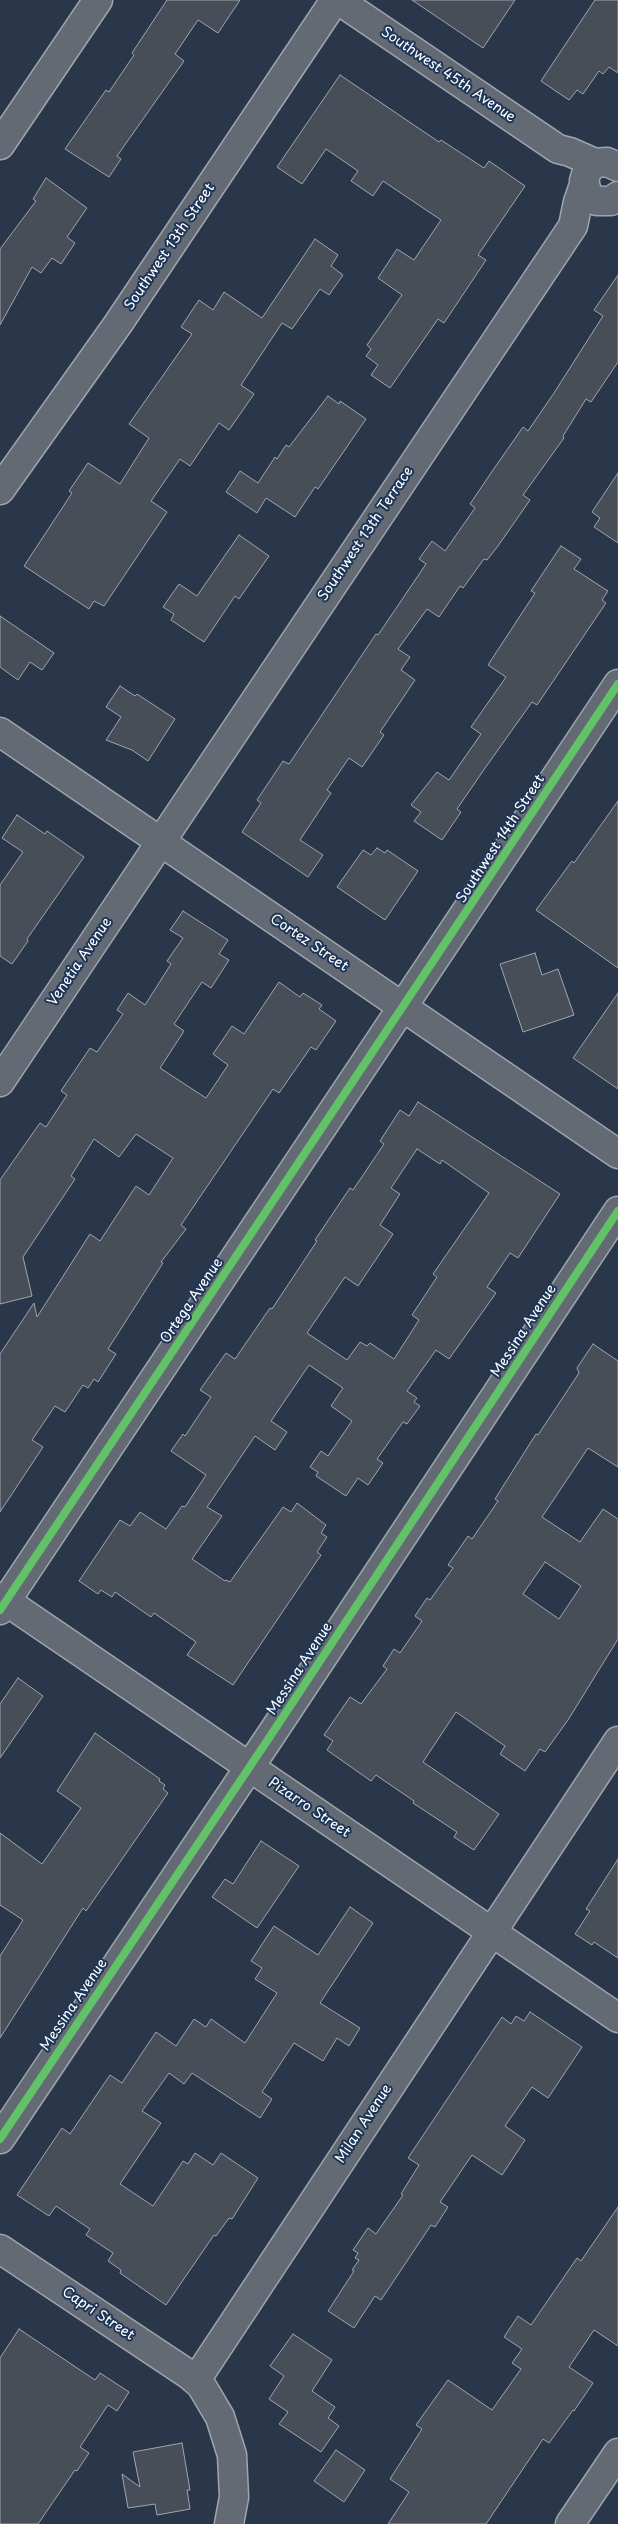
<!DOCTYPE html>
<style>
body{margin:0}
canvas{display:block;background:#2a374a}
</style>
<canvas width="618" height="2524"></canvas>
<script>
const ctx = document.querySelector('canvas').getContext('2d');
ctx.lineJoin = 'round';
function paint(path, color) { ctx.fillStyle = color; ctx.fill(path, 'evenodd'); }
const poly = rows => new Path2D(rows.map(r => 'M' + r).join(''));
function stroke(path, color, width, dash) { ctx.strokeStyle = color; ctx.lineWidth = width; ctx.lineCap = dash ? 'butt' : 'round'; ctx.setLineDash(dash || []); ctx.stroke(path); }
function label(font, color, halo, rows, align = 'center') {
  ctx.font = font + ' "Playpen Sans",sans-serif'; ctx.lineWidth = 4; ctx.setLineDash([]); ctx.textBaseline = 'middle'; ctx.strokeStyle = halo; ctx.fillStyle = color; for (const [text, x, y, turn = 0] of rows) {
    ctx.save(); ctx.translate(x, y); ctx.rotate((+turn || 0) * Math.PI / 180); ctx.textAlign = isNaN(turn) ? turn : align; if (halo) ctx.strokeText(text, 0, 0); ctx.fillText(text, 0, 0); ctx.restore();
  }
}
const building = poly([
 [167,0,240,0,218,33,198,20,175,54,184,61,117,156,121,159,109,177,65,149,106,90,109,92,134,55,132,53,167,0],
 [412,0,515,0,483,48,412,0],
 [595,0,618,0,618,73,609,67,603,74,599,71,583,94,577,90,569,100,541,81,595,0],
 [340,75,439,142,441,140,484,168,489,161,525,186,478,255,486,260,444,323,438,319,390,388,371,375,378,365,366,356,371,349,367,345,402,295,378,278,397,249,414,260,441,220,383,181,373,196,351,181,358,171,326,149,302,184,277,167,340,75],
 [46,178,87,208,67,237,75,243,61,264,52,258,41,273,32,267,0,325,0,249,36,201,33,199,46,178],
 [315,239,338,255,331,266,343,275,329,295,320,289,292,329,282,323,241,385,254,394,229,430,219,423,190,466,180,459,151,501,167,512,104,606,94,601,89,609,24,566,72,493,69,491,88,463,120,484,149,438,129,424,192,334,181,327,199,300,213,310,224,292,262,318,315,239],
 [618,275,618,362,591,402,586,399,563,436,564,438,523,495,530,500,498,546,487,560,484,559,463,588,460,586,439,617,427,609,398,649,410,657,401,670,415,680,380,732,384,735,362,767,349,758,327,790,331,793,300,840,323,855,308,877,242,832,261,803,257,800,283,761,289,764,376,634,378,635,426,564,419,559,432,541,445,551,475,508,470,504,491,473,523,427,528,431,554,393,603,316,594,310,618,275],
 [328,396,339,404,340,401,366,419,318,489,315,487,295,517,266,498,257,513,226,492,240,471,258,483,275,457,277,459,286,445,289,447,328,396],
 [618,473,618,543,594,527,600,518,592,512,618,473],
 [239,535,269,556,239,599,235,596,204,642,171,620,174,614,163,607,179,584,197,596,239,535],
 [561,546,581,559,574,569,608,591,602,600,606,603,537,705,532,702,483,771,457,809,461,812,442,840,414,821,421,812,411,805,437,772,449,780,481,734,471,727,506,677,488,665,535,593,531,591,561,546],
 [0,616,54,653,42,670,30,662,18,680,0,667,0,616],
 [120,686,135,696,137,694,175,719,148,761,132,750,106,740,121,717,106,707,120,686],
 [618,801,618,968,536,910,572,861,574,863,618,801],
 [17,815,45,834,47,831,84,857,27,939,28,941,12,964,0,956,0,885,23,852,2,838,17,815],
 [377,848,385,853,387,850,418,871,385,920,337,887,363,850,371,855,377,848],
 [183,911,228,940,219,954,229,960,211,988,202,982,174,1024,184,1031,160,1068,206,1098,228,1065,213,1054,232,1026,244,1034,279,982,300,997,303,993,322,1005,319,1009,336,1021,316,1050,311,1047,279,1093,273,1089,181,1225,186,1229,161,1262,163,1263,108,1349,116,1354,98,1382,94,1379,88,1388,83,1385,65,1412,55,1406,32,1440,43,1447,0,1512,0,1354,34,1303,37,1317,90,1234,100,1241,136,1186,149,1195,173,1158,136,1134,119,1157,94,1139,71,1176,75,1179,23,1257,32,1296,0,1304,0,1180,40,1123,46,1127,67,1095,61,1091,90,1048,97,1052,123,1014,117,1010,128,993,145,1005,171,964,167,961,183,938,170,930,183,911],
 [535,953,542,975,558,969,574,1015,523,1032,500,964,535,953],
 [618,993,618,1089,573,1058,618,993],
 [418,1102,560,1194,518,1258,510,1253,487,1287,496,1293,449,1359,436,1350,407,1391,417,1398,414,1402,420,1406,407,1424,403,1422,377,1459,383,1463,368,1485,358,1478,346,1496,316,1476,318,1472,310,1467,321,1451,328,1456,352,1421,331,1406,343,1388,309,1365,271,1421,287,1432,275,1450,255,1436,207,1507,222,1516,192,1559,225,1581,226,1580,230,1582,283,1507,291,1512,297,1503,326,1525,321,1533,327,1537,317,1552,321,1555,233,1685,187,1655,196,1642,154,1613,151,1617,115,1592,112,1597,101,1590,98,1594,79,1581,120,1520,130,1526,140,1512,166,1529,182,1506,185,1507,206,1475,171,1451,183,1434,185,1436,211,1397,200,1390,226,1353,235,1359,270,1308,272,1309,317,1241,315,1240,350,1188,353,1190,384,1144,380,1141,400,1110,409,1116,418,1102],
 [417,1149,440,1164,442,1160,489,1193,433,1274,437,1277,412,1315,419,1320,394,1359,370,1343,367,1346,360,1342,347,1360,307,1333,345,1277,358,1286,393,1234,380,1225,400,1194,391,1188,417,1149],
 [593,1344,618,1361,618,1467,588,1448,542,1517,580,1542,603,1509,618,1519,618,1639,568,1720,545,1752,540,1749,525,1771,500,1754,505,1746,456,1712,423,1762,499,1814,474,1850,454,1837,457,1832,413,1803,414,1801,376,1775,371,1781,327,1750,333,1741,324,1735,350,1697,361,1704,387,1669,383,1666,394,1649,400,1653,422,1621,415,1616,427,1598,430,1600,453,1568,448,1565,468,1536,472,1539,498,1501,495,1499,536,1434,538,1435,579,1373,577,1368,593,1344],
 [545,1562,581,1586,559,1619,523,1594,545,1562],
 [18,1678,43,1696,0,1758,0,1704,18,1678],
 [95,1733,160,1779,159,1781,165,1785,163,1789,168,1793,86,1911,83,1908,0,2038,0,1956,23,1920,0,1905,0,1833,42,1864,81,1808,57,1791,95,1733],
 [261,1841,299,1866,257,1928,212,1897,225,1879,233,1884,261,1841],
 [618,1859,618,1958,594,1942,592,1945,575,1934,590,1911,586,1909,618,1859],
 [350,1907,373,1923,320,2003,360,2028,349,2046,337,2038,323,2061,294,2043,262,2092,272,2099,260,2118,192,2073,184,2084,169,2073,142,2111,161,2123,120,2184,153,2206,183,2161,188,2164,195,2153,213,2165,221,2153,258,2178,232,2219,229,2218,216,2236,214,2235,166,2305,120,2273,121,2270,108,2261,113,2253,86,2235,90,2229,56,2206,49,2216,17,2195,62,2128,70,2134,110,2075,122,2083,156,2032,176,2046,194,2019,206,2027,211,2019,245,2043,277,1993,255,1979,262,1968,251,1961,274,1926,318,1955,350,1907],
 [530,2012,582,2047,548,2098,532,2087,505,2126,525,2140,502,2175,472,2155,440,2202,448,2207,435,2227,431,2225,381,2300,375,2296,354,2328,328,2311,354,2271,352,2270,359,2260,355,2258,358,2253,353,2250,368,2228,376,2234,403,2195,401,2194,419,2165,408,2158,502,2017,511,2024,516,2016,524,2021,530,2012],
 [618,2207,618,2346,594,2330,569,2367,593,2383,574,2411,573,2410,549,2443,543,2439,486,2524,388,2524,409,2492,390,2479,422,2429,416,2425,448,2380,492,2410,521,2369,512,2363,522,2349,504,2337,518,2316,531,2325,577,2258,581,2261,618,2207],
 [19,2329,95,2380,100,2373,129,2392,117,2411,108,2405,80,2447,89,2453,77,2471,75,2470,38,2524,0,2524,0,2358,19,2329],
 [293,2334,332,2360,312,2391,335,2407,328,2418,339,2426,321,2452,279,2424,288,2412,269,2399,284,2376,270,2366,293,2334],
 [182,2443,190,2490,187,2490,190,2509,157,2515,155,2504,128,2508,122,2474,140,2487,133,2452,182,2443],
 [336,2450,365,2470,344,2502,314,2481,336,2450]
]);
paint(building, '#484e58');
stroke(building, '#9fa5ae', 1);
const minor = poly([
 [338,0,558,149,570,152,595,163],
 [0,145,98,0],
 [618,167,607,162,595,163,587,171,584,181,588,195,597,201,611,201,618,196],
 [0,490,118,324,335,0],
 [0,1082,573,226,578,202,584,185],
 [0,1597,618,2018],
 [0,1610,618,684],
 [0,2139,271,1735,618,1211],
 [0,2249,188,2374,201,2385,220,2417,232,2455,234,2497,229,2524],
 [196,2380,618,1741],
 [570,2524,618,2453]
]);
const tertiary = poly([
 [0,732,618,1154]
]);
stroke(minor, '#9fa5ae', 31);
stroke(tertiary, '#9fa5ae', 31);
stroke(minor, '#636a74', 28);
stroke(tertiary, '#636a74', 28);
stroke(poly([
 [0,1610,618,684],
 [0,2139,271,1735,618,1211]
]), '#61c268', 8);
label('14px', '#fff', '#1d3557', [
 ["Southwest 45th Avenue",448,75,34],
 ["Southwest 13th Street",170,247,-56],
 ["Southwest 13th Terrace",366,534,-56],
 ["Southwest 14th Street",501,839,-57],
 ["Cortez Street",309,943,34],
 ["Venetia Avenue",80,962,-56],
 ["Ortega Avenue",192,1301,-56],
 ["Messina Avenue",524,1331,-57],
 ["Messina Avenue",300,1669,-57],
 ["Pizarro Street",309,1808,34],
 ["Messina Avenue",74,2005,-56],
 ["Milan Avenue",364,2124,-57],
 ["Capri Street",98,2314,34]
]);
</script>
